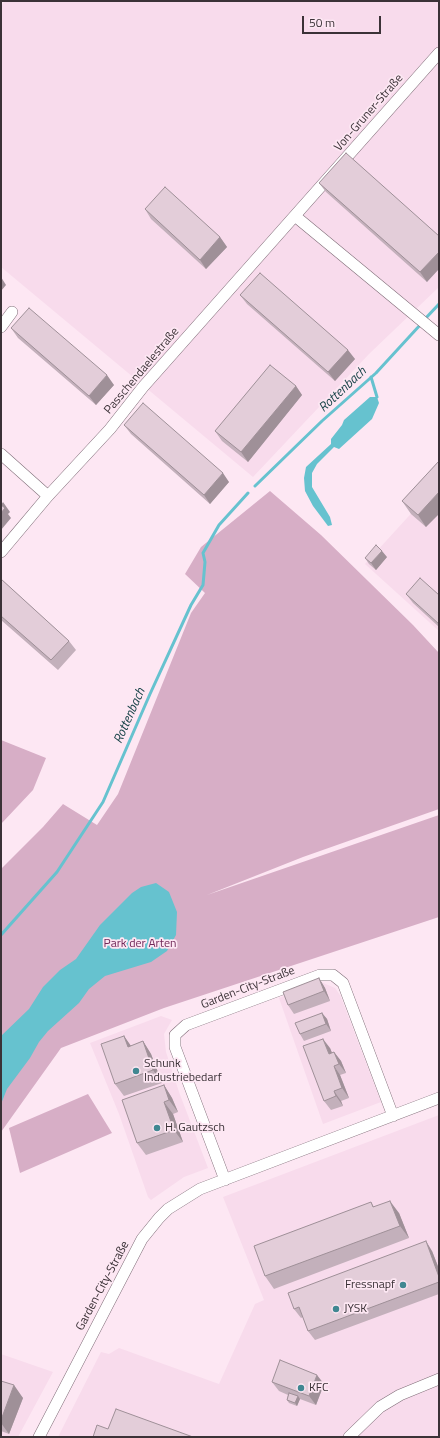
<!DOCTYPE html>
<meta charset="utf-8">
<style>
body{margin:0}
#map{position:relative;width:440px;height:1438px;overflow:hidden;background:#fde7f3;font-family:"Titillium Web",sans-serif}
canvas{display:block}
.frame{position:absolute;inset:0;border:2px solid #3b3237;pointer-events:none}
.scale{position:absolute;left:302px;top:16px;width:79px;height:18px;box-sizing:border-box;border:2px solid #3b3237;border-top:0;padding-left:5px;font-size:12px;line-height:14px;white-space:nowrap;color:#3b3237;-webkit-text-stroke:3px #fde7f3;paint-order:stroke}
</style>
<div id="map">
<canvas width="440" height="1438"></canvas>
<div class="frame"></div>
<div class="scale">50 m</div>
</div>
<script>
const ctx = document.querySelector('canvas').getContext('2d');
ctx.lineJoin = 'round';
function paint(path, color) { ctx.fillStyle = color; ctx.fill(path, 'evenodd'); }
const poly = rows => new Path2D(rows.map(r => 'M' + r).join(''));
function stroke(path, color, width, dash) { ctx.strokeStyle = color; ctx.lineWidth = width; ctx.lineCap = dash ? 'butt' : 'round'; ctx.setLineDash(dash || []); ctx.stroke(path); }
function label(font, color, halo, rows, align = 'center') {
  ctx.font = font + ' "Titillium Web",sans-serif'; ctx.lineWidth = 3.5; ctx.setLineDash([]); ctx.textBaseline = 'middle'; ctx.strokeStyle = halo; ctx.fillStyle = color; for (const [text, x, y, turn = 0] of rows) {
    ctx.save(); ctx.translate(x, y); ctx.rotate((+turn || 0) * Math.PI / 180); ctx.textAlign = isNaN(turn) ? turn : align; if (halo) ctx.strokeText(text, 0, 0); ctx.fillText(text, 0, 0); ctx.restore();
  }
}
paint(poly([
 [5,1,439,1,439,287,369,354,253,477,1,267,1,6],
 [439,483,439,631,365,564],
 [321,982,335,988,340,995,381,1102,323,1124,279,998],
 [161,1016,172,1020,164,1034,166,1052,179,1092,208,1168,184,1177,151,1200,148,1197,119,1114,90,1043],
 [439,1115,439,1437,58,1437,101,1352,109,1354,119,1348,219,1384,255,1304,264,1300,223,1197],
 [1,1354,53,1372,18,1437,1,1437]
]), '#f8dbec');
paint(poly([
 [270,491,321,535,413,625,439,653,439,809,303,857,207,895,439,815,439,917,164,1008,61,1048,1,1132,1,869,43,827,63,804,97,825,118,794,191,613,205,593,185,574,201,547],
 [1,740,46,758,33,790,1,824],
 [88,1094,112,1133,20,1173,9,1128]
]), '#d7aec6');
paint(poly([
 [370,397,377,397,379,403,372,419,339,449,334,447,317,464,312,473,312,487,330,517,332,525,328,526,313,506,305,491,304,478,306,467,331,444,331,439,342,425,344,420],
 [156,883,169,892,177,912,176,935,167,951,151,962,105,976,89,989,79,1003,48,1031,39,1042,30,1058,7,1089,1,1104,1,1036,29,1009,43,987,60,970,76,959,100,925,132,893,141,887]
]), '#66c2cf');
stroke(poly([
 [424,320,439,304],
 [371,377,377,397],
 [255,486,322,421,376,373,421,324],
 [1,935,57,872,103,802,150,694,191,605,203,585,205,562,203,553,219,525,248,493]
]), '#66c2cf', 3);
const minor = poly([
 [295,216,439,335],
 [1,327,12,312],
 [1,454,48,496],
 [1,552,48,496,110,429,143,387,439,53],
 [225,1180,175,1047,175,1035,186,1025,320,975,333,975,343,983,393,1116],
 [39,1437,142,1239,159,1218,168,1209,200,1189,439,1098],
 [349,1437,380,1407,400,1395,439,1379]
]);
stroke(minor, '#7f6c77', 12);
stroke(minor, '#fff', 11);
paint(poly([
 [319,183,439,236,427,282,326,192],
 [145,209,220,237,227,247,206,269,151,219],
 [240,295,355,359,335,381,247,304],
 [11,328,114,385,96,405,18,338],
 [296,386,302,395,248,462,222,441,215,431],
 [124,425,229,482,210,504,131,434],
 [439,461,426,527,411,514,402,501],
 [387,557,376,570,369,564,365,558],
 [1,579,69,641,76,650,58,670,1,620],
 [406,594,439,595,439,627,413,603],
 [319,978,325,988,330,1001,294,1014,288,1005],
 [322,1013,327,1019,331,1031,304,1041,300,1034],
 [124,1036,131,1046,143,1041,151,1054,162,1083,124,1096,115,1084],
 [330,1048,332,1053,334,1052,341,1061,346,1073,340,1075,349,1098,341,1101,343,1106,331,1110,324,1101],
 [164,1085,172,1098,178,1112,173,1114,183,1142,146,1155,137,1143],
 [371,1202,374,1207,399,1213,409,1238,274,1289,265,1276],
 [432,1251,439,1269,439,1294,315,1340,308,1331,303,1317,301,1318,294,1309],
 [1,1381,23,1398,9,1434,1,1431],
 [272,1382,324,1384,316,1405,300,1399,297,1406,289,1403,287,1400,288,1395,279,1391]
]), '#c3b0bb');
paint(poly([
 [220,237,227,247,206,269,200,260],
 [439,252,439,269,427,282,420,272],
 [1,277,6,285,1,291],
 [348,350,355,359,335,381,328,372],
 [107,375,114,385,96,405,89,396],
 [296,386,302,395,248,462,241,452],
 [223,473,229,482,210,504,204,495],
 [439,492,439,514,426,527,418,515],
 [3,502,10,512,8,514,11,518,1,530,1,505],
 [382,551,387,557,376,570,371,563],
 [319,978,325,988,330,1001,324,991],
 [322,1013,327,1019,331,1031,326,1024],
 [124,1036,133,1049,128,1047],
 [323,1039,330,1048,336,1063,329,1054],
 [143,1041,151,1054,162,1083,153,1070],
 [334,1052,341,1061,346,1073,339,1064],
 [334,1066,340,1075,349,1098,342,1088],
 [164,1085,172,1098,178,1112,169,1100],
 [334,1091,341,1101,343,1106,336,1096],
 [164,1102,173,1114,183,1142,174,1130],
 [390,1201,399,1213,409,1238,400,1226],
 [426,1241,432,1251,439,1269,439,1277],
 [317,1375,324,1384,316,1405,309,1396],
 [14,1385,23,1398,9,1434,1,1423,1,1420],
 [298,1396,300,1399,297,1406,295,1403]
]), '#9f9098');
const building = poly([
 [346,153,439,236,439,252,420,272,319,183,346,153],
 [165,187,220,237,200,260,145,209,165,187],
 [260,273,348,350,328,372,240,295,260,273],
 [29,308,107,375,89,396,11,328,29,308],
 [270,365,296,386,241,452,215,431,270,365],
 [143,403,223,473,204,495,124,425,143,403],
 [439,461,439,492,418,515,402,501,439,461],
 [1,505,5,508,1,513,1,505],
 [376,545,382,551,371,563,365,558,376,545],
 [420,578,439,595,439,624,406,594,420,578],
 [1,579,69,641,51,660,1,616,1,579],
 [319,978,324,991,288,1005,283,992,319,978],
 [322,1013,326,1024,300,1034,295,1023,322,1013],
 [124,1036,128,1047,143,1041,153,1070,115,1084,101,1044,124,1036],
 [323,1039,329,1054,334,1052,339,1064,334,1066,342,1088,334,1091,336,1096,324,1101,303,1046,323,1039],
 [164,1085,169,1100,164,1102,174,1130,137,1143,122,1100,164,1085],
 [390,1201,400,1226,265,1276,254,1246,371,1202,373,1207,390,1201],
 [426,1241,439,1277,439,1282,308,1331,299,1307,294,1309,288,1293,426,1241],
 [280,1360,317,1375,309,1396,272,1382,280,1360],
 [1,1381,14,1385,1,1420,1,1381],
 [289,1393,298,1396,295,1403,287,1400,289,1393],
 [116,1409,193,1437,93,1437,97,1425,108,1429,116,1409]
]);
paint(building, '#e3cdd9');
stroke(building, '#9f9098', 1);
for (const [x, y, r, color] of [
 [136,1071,4,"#408791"],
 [157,1128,4,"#408791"],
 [403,1285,4,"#408791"],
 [336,1309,4,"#408791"],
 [301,1388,4,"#408791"]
]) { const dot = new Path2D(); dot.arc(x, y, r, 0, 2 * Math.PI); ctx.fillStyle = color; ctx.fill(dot); stroke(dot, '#fde7f3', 1.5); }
label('12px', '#3b3237', '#fde7f3', [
 ["Von-Gruner-Straße",369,113,-49],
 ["Passchendaelestraße",142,371,-50],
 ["Garden-City-Straße",248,988,-21],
 ["Garden-City-Straße",103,1286,-62]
]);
label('12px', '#712859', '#fde7f3', [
 ["Park der Arten",140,944]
]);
label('12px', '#3b3237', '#fde7f3', [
 ["Schunk",144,1064],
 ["Industriebedarf",144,1078],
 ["H. Gautzsch",165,1128],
 ["Fressnapf",395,1285,"right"],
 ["JYSK",344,1309],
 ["KFC",309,1388]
], 'left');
label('italic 13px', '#194449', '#fde7f3', [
 ["Rottenbach",343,390,-43],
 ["Rottenbach",130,716,-66]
]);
</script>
